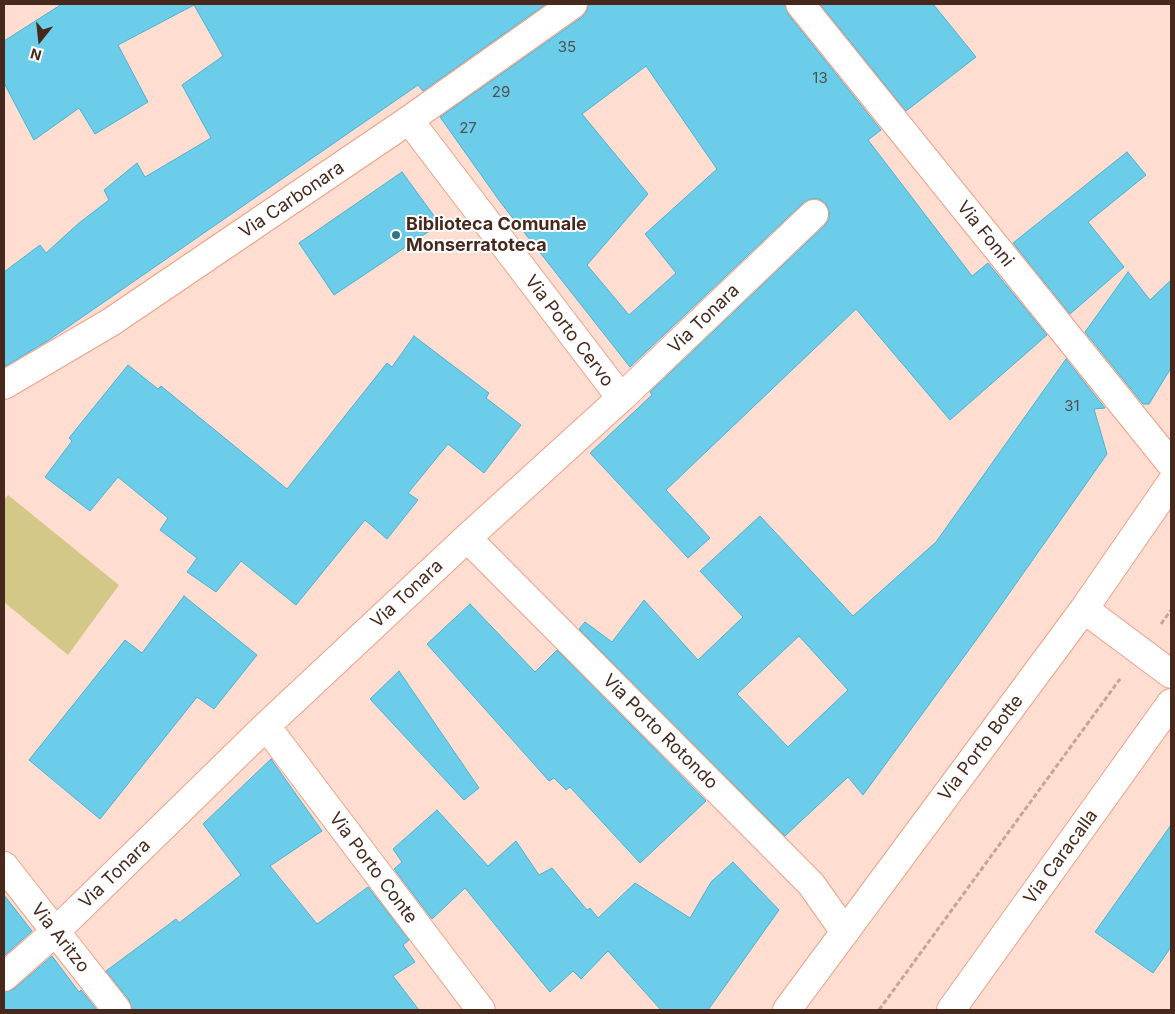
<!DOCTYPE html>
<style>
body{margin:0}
#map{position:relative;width:1175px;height:1014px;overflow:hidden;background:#ffddd1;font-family:Inter,sans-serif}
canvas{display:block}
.frame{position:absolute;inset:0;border:5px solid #47281d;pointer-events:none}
.north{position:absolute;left:15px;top:15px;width:50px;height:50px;-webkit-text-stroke:4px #fff;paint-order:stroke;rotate:196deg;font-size:14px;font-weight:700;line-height:20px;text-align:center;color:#47281d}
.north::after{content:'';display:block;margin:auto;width:18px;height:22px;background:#47281d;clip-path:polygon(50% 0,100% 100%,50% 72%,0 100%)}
</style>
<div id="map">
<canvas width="1175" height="1014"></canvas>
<div class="frame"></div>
<div class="north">N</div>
</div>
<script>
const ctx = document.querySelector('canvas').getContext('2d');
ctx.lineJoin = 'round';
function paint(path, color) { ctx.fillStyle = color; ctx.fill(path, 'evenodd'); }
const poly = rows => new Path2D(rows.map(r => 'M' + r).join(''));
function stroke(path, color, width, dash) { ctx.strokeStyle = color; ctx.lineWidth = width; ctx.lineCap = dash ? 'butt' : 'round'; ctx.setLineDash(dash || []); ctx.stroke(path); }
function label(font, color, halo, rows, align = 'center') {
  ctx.font = font + ' Inter,sans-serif'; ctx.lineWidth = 4; ctx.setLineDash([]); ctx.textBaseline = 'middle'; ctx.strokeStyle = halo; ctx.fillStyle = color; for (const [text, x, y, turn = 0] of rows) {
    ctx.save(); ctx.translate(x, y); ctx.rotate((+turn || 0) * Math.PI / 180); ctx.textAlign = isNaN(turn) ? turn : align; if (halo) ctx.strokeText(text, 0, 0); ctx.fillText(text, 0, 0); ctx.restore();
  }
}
paint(poly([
 [8,495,119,585,68,655,4,602,4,500]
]), '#d3c888');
const building = poly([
 [62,4,546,4,423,91,418,85,49,340,4,367,4,272,40,245,46,253,79,223,109,200,104,190,137,163,145,177,211,138,182,85,223,56,194,5,118,45,148,102,95,134,79,108,34,140,4,83,4,41,62,4],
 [588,4,785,4,788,14,881,130,868,140,972,276,988,263,1047,335,950,420,856,309,666,490,710,538,688,558,590,453,652,395,650,392,825,225,829,219,829,211,826,204,819,199,811,199,803,203,630,367,501,203,440,117,582,17,587,11,588,4],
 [646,66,717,169,645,234,676,273,629,315,587,265,648,194,582,114,646,66],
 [820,4,933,4,976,57,906,111,820,4],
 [1127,152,1146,175,1088,222,1124,267,1070,314,1013,243,1127,152],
 [402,172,440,224,334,295,299,243,402,172],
 [1128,272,1150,300,1171,280,1171,368,1149,404,1143,404,1085,332,1128,272],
 [414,336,489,393,486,398,521,425,484,473,448,444,408,493,418,500,387,539,365,520,296,605,241,561,216,592,187,572,197,558,160,530,168,518,118,477,90,511,45,477,72,441,69,438,128,365,158,389,161,386,287,489,387,363,392,367,414,336],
 [1066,359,1105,408,1094,409,1107,454,982,632,863,795,848,777,785,836,579,629,585,622,612,642,644,600,698,660,743,617,700,571,760,516,853,616,936,542,1066,359],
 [799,636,848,690,788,747,737,694,799,636],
 [184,596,257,655,214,709,197,697,100,819,29,760,125,640,142,653,184,596],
 [470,604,535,672,557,650,706,801,640,863,570,787,566,790,554,778,549,781,427,644,470,604],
 [399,671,479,788,464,800,370,699,399,671],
 [271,759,322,831,270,866,317,924,368,887,409,940,403,945,415,962,393,976,419,1010,132,1010,129,1000,106,971,176,919,179,923,241,875,203,824,271,759],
 [437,810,488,866,516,841,539,875,552,868,587,910,590,908,598,918,635,883,690,918,711,882,733,862,779,910,708,1010,661,1010,608,951,581,979,573,971,550,992,465,888,432,919,394,869,402,862,393,849,437,810],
 [1171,825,1171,947,1153,973,1095,932,1171,825],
 [4,895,32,931,4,956,4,895],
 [52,956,79,992,81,990,97,1010,4,1010,4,992,14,989,52,956]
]);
paint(building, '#6ccdea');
stroke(building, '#4bb1ce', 1);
const street = poly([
 [800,4,1171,464],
 [409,120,621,398],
 [4,385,111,322,409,120,573,4],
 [467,538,811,884,845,932],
 [266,726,481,1010],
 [4,866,117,1010],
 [4,977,55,932,266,726,467,538,621,398,814,214]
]);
const secondary = poly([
 [1084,609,1171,674],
 [787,1010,1084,609,1171,483],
 [951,1010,1171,703]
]);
stroke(street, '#efa085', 30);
stroke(secondary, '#efa085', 30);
stroke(poly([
 [1161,624,1171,610],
 [879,1010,1120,679]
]), '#c6a599', 3, [5, 2.5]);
stroke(street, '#fff', 28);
stroke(secondary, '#fff', 28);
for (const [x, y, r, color] of [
 [396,235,5,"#327386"]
]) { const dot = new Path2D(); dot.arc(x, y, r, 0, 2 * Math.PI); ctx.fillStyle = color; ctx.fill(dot); stroke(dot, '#fff', 2); }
label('15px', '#505150', null, [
 ["35",567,47],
 ["13",820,78],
 ["29",501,92],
 ["27",468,128],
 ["31",1072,406]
]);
label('18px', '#47281d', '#fff', [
 ["Via Carbonara",292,200,-34],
 ["Via Fonni",985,234,51],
 ["Via Tonara",704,319,-44],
 ["Via Porto Cervo",569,331,53],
 ["Via Tonara",407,594,-43],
 ["Via Porto Rotondo",660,732,45],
 ["Via Porto Botte",981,748,-53],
 ["Via Caracalla",1061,857,-54],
 ["Via Porto Conte",373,868,53],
 ["Via Tonara",115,874,-44],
 ["Via Aritzo",60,938,52]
]);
label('bold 18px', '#47281d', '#fff', [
 ["Biblioteca Comunale",406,225],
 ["Monserratoteca",406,246]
], 'left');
</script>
